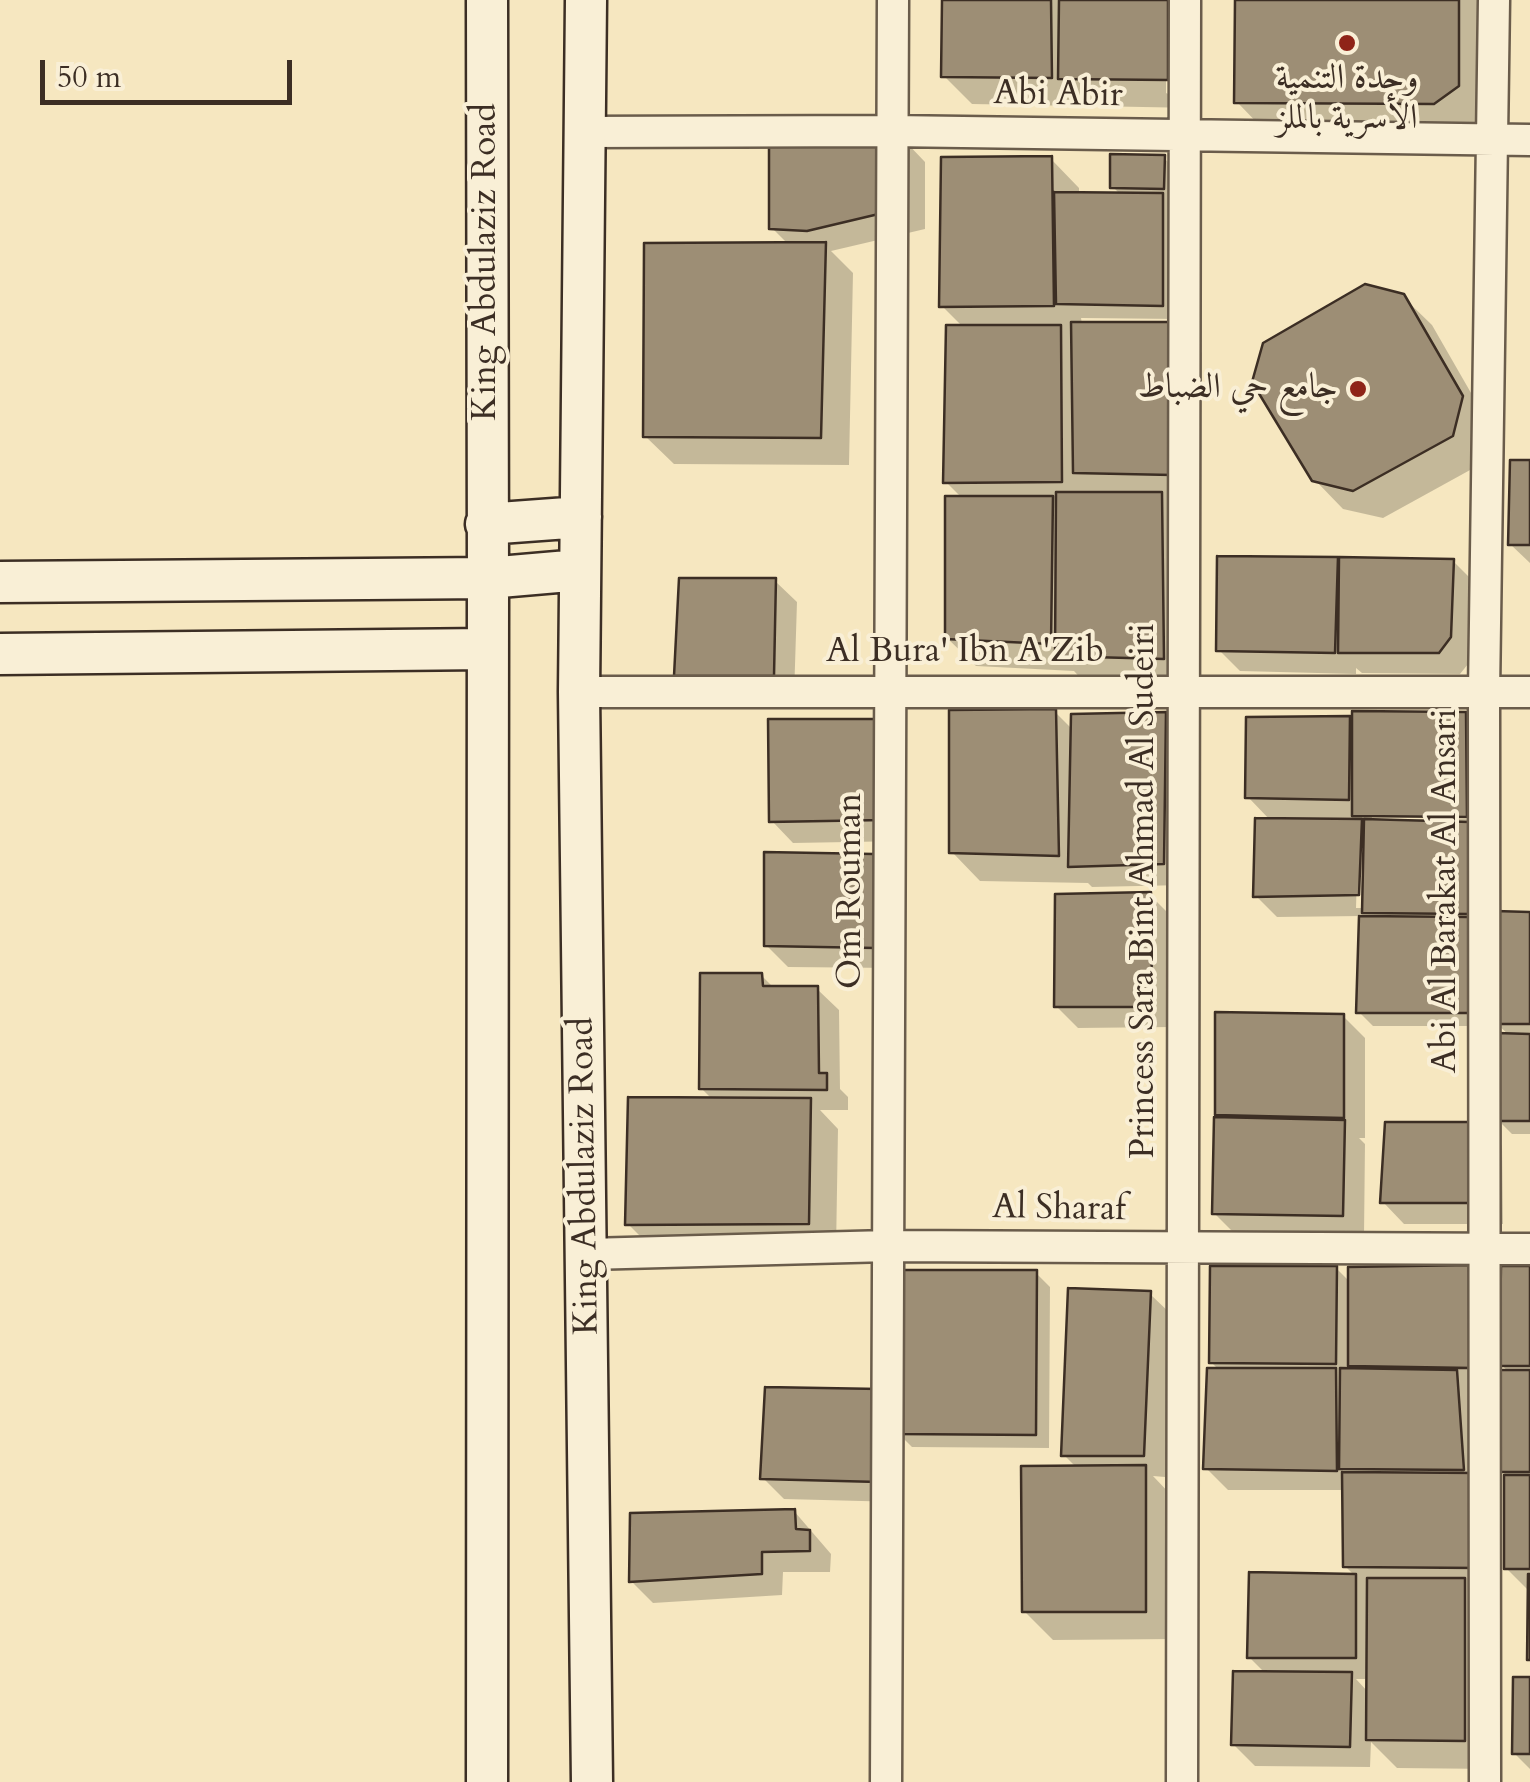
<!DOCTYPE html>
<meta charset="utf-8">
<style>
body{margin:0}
#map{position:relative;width:1530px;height:1782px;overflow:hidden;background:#f6e7c0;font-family:Cardo,serif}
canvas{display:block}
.scale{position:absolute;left:40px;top:60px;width:252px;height:45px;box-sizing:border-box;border:5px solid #3c2e24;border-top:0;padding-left:12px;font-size:30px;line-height:35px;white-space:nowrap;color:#3c2e24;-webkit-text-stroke:8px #f9efd6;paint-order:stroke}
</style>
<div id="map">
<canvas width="1530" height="1782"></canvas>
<div class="scale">50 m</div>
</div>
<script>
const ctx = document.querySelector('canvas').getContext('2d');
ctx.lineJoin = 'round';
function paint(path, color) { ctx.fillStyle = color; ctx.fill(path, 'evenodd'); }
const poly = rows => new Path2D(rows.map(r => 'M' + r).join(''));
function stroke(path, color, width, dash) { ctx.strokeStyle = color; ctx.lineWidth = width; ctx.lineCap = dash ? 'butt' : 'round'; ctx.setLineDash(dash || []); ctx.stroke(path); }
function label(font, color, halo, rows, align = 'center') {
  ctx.font = font + ' Cardo,Amiri,serif'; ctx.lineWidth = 8; ctx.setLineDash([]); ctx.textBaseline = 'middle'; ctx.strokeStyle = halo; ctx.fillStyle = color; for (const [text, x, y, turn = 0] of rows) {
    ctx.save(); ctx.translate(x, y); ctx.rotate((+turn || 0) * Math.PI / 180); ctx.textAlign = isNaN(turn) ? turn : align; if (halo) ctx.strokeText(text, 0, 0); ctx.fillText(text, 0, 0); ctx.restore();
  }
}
paint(poly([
 [944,0,1166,0,1166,93,1196,108,1089,106,1079,96,1079,106,972,104,944,76],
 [1238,0,1486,0,1487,115,1463,132,1265,131,1237,102],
 [904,140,925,162,925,229,831,251,853,273,849,465,674,464,645,436,789,245,772,228],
 [1164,158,1178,172,1178,202,1168,202,1177,210,1177,319,1081,318,1082,324,1173,324,1202,353,1200,502,1168,502,1190,523,1191,686,1086,684,1074,671,976,666,947,638,962,498,946,482,963,327,942,306,1051,159,1079,188,1079,195,1121,195,1113,187],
 [1402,296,1432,325,1490,426,1481,464,1383,518,1343,509,1314,479],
 [1530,463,1530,563,1510,544],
 [1219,559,1453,561,1475,583,1472,659,1460,674,1362,673,1356,668,1356,674,1240,671,1219,650],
 [775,581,797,602,794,697,698,697,677,676],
 [1055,712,1073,730,1165,715,1186,737,1185,885,1092,887,1088,883,980,881,952,852],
 [1465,715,1487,736,1482,1026,1373,1026,1359,1012,1362,916,1277,917,1256,896,1271,821,1248,797,1248,719],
 [1372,814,1480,814,1480,819,1372,819],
 [1358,839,1363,839,1361,908,1356,908],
 [884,721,905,743,905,841,793,843,772,821],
 [873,856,894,878,895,968,788,967,766,945],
 [1150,895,1171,916,1172,1027,1078,1028,1056,1006],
 [1530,915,1530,1134,1512,1134,1498,1120,1510,1036,1496,1023],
 [761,975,774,988,817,989,839,1010,840,1089,848,1097,848,1110,820,1110,838,1129,836,1251,656,1252,628,1224,713,1100,701,1088],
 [1343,1016,1365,1038,1365,1138,1359,1138,1365,1144,1364,1236,1236,1235,1214,1213,1223,1120,1217,1114],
 [1481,1125,1502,1146,1503,1224,1404,1224,1383,1202],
 [1470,1267,1493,1769,1397,1768,1371,1742,1370,1767,1255,1766,1233,1744,1266,1674,1249,1657,1251,1574,1356,1577,1345,1566,1344,1490,1228,1490,1206,1468,1220,1371,1211,1362,1336,1268,1351,1283],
 [1356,1679,1368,1679,1368,1692],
 [1530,1269,1530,1590,1528,1590,1506,1568,1506,1475,1502,1471,1509,1373,1502,1365],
 [1036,1273,1050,1287,1049,1448,912,1447,901,1436,900,1502,784,1499,763,1478],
 [1150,1294,1172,1315,1165,1477,1153,1476,1173,1497,1174,1639,1053,1640,1024,1611,1077,1468,1064,1455],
 [794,1511,831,1554,830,1572,783,1572,782,1595,653,1603,631,1581],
 [1530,1680,1530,1769,1514,1753]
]), '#0003');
const building = poly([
 [942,0,1051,0,1052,78,941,77,942,0],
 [1059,0,1168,0,1168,80,1058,79,1059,0],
 [1235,0,1459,0,1459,86,1434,104,1234,103,1235,0],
 [769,136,905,138,904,208,807,231,769,229,769,136],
 [1110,154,1165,155,1164,189,1110,188,1110,154],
 [1052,156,1054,306,939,307,941,157,1052,156],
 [1054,192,1163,193,1163,306,1056,304,1054,192],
 [826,242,821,438,643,437,644,243,826,242],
 [1365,284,1404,294,1463,396,1453,436,1353,491,1312,481,1252,382,1263,343,1365,284],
 [1071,322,1174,322,1172,475,1073,473,1071,322],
 [946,325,1061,325,1062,482,943,483,946,325],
 [1510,460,1530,460,1530,545,1508,545,1510,460],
 [1056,492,1162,492,1164,659,1055,656,1056,492],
 [945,496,1053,496,1051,644,945,639,945,496],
 [1217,556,1338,557,1335,653,1216,651,1217,556],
 [1339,557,1454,559,1451,637,1439,653,1338,653,1339,557],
 [679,578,776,578,774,676,674,676,679,578],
 [1056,709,1059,856,949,853,949,710,1056,709],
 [1352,711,1466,712,1467,817,1352,816,1352,711],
 [1166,712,1164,864,1068,867,1071,714,1166,712],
 [1350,716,1349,800,1245,798,1246,717,1350,716],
 [768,719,885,719,884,820,769,822,768,719],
 [1255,818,1362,819,1359,895,1253,897,1255,818],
 [1364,819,1470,822,1469,914,1362,913,1364,819],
 [764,852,874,854,875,948,764,946,764,852],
 [1151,892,1152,1007,1054,1007,1055,894,1151,892],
 [1495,911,1530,912,1530,1024,1494,1024,1495,911],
 [1359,916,1470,917,1469,1013,1356,1013,1359,916],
 [700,973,762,973,763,986,818,986,819,1073,827,1073,827,1090,699,1089,700,973],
 [1215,1012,1344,1014,1344,1118,1215,1115,1215,1012],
 [1497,1033,1530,1034,1530,1121,1495,1121,1497,1033],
 [628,1097,811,1098,809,1224,625,1225,628,1097],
 [1214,1117,1345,1120,1343,1216,1212,1214,1214,1117],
 [1385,1122,1482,1122,1483,1203,1380,1203,1385,1122],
 [1471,1265,1472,1368,1348,1366,1348,1267,1471,1265],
 [1210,1266,1337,1266,1336,1364,1209,1363,1210,1266],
 [1501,1266,1530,1266,1530,1366,1499,1366,1501,1266],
 [896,1270,1037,1270,1036,1435,895,1434,896,1270],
 [1068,1288,1151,1291,1144,1456,1061,1456,1068,1288],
 [1207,1368,1336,1368,1337,1471,1203,1469,1207,1368],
 [1340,1368,1457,1370,1464,1470,1339,1469,1340,1368],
 [1500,1370,1530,1370,1530,1472,1499,1472,1500,1370],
 [765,1387,880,1389,879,1482,760,1479,765,1387],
 [1146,1465,1146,1612,1022,1612,1021,1466,1146,1465],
 [1342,1472,1478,1473,1478,1568,1343,1567,1342,1472],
 [1504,1475,1530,1475,1530,1569,1504,1569,1504,1475],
 [795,1509,796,1529,810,1530,810,1551,762,1552,762,1574,629,1582,630,1513,795,1509],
 [1249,1572,1356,1574,1356,1658,1247,1658,1249,1572],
 [1528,1574,1530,1574,1530,1660,1527,1660,1528,1574],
 [1367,1578,1465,1578,1465,1741,1366,1740,1367,1578],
 [1233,1671,1352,1672,1350,1747,1231,1745,1233,1671],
 [1513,1677,1530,1677,1530,1754,1512,1754,1513,1677]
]);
paint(building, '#9d8e75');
stroke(building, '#3c2e24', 2.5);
const street = poly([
 [584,132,892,131,1530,140],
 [579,692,1530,692],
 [588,1254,888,1246,1530,1249],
 [886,1782,893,0],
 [1182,1782,1185,0],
 [1485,1782,1484,692,1494,0]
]);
const secondary = poly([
 [586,0,579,692,592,1782],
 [486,524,581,517],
 [0,582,488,578,487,0],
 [0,654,487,649],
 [487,1782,488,578,580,570]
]);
stroke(street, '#6a5c4b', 35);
stroke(secondary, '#3c2e24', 45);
stroke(street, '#f9efd6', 30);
stroke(secondary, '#f9efd6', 40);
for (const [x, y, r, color] of [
 [1347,43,10,"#8f2418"],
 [1358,389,10,"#8f2418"]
]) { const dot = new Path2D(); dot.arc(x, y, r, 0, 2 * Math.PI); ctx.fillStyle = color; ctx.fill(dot); stroke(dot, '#f9efd6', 4); }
label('35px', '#3c2e24', '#f9efd6', [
 ["وحدة التنمية",1347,80],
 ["الأسرية بالملز",1347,120],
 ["جامع حي الضباط",1338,389,"right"]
]);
label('35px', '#3c2e24', '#f9efd6', [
 ["Abi Abir",1058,96,1],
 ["King Abdulaziz Road",487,262,-90],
 ["Al Bura' Ibn A'Zib",965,653],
 ["Om Rouman",852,891,-90],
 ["Princess Sara Bint Ahmad Al Sudeiri",1145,891,-90],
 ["Abi Al Barakat Al Ansari",1447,891,-90],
 ["King Abdulaziz Road",586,1176,-91],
 ["Al Sharaf",1059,1210,1]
]);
</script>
